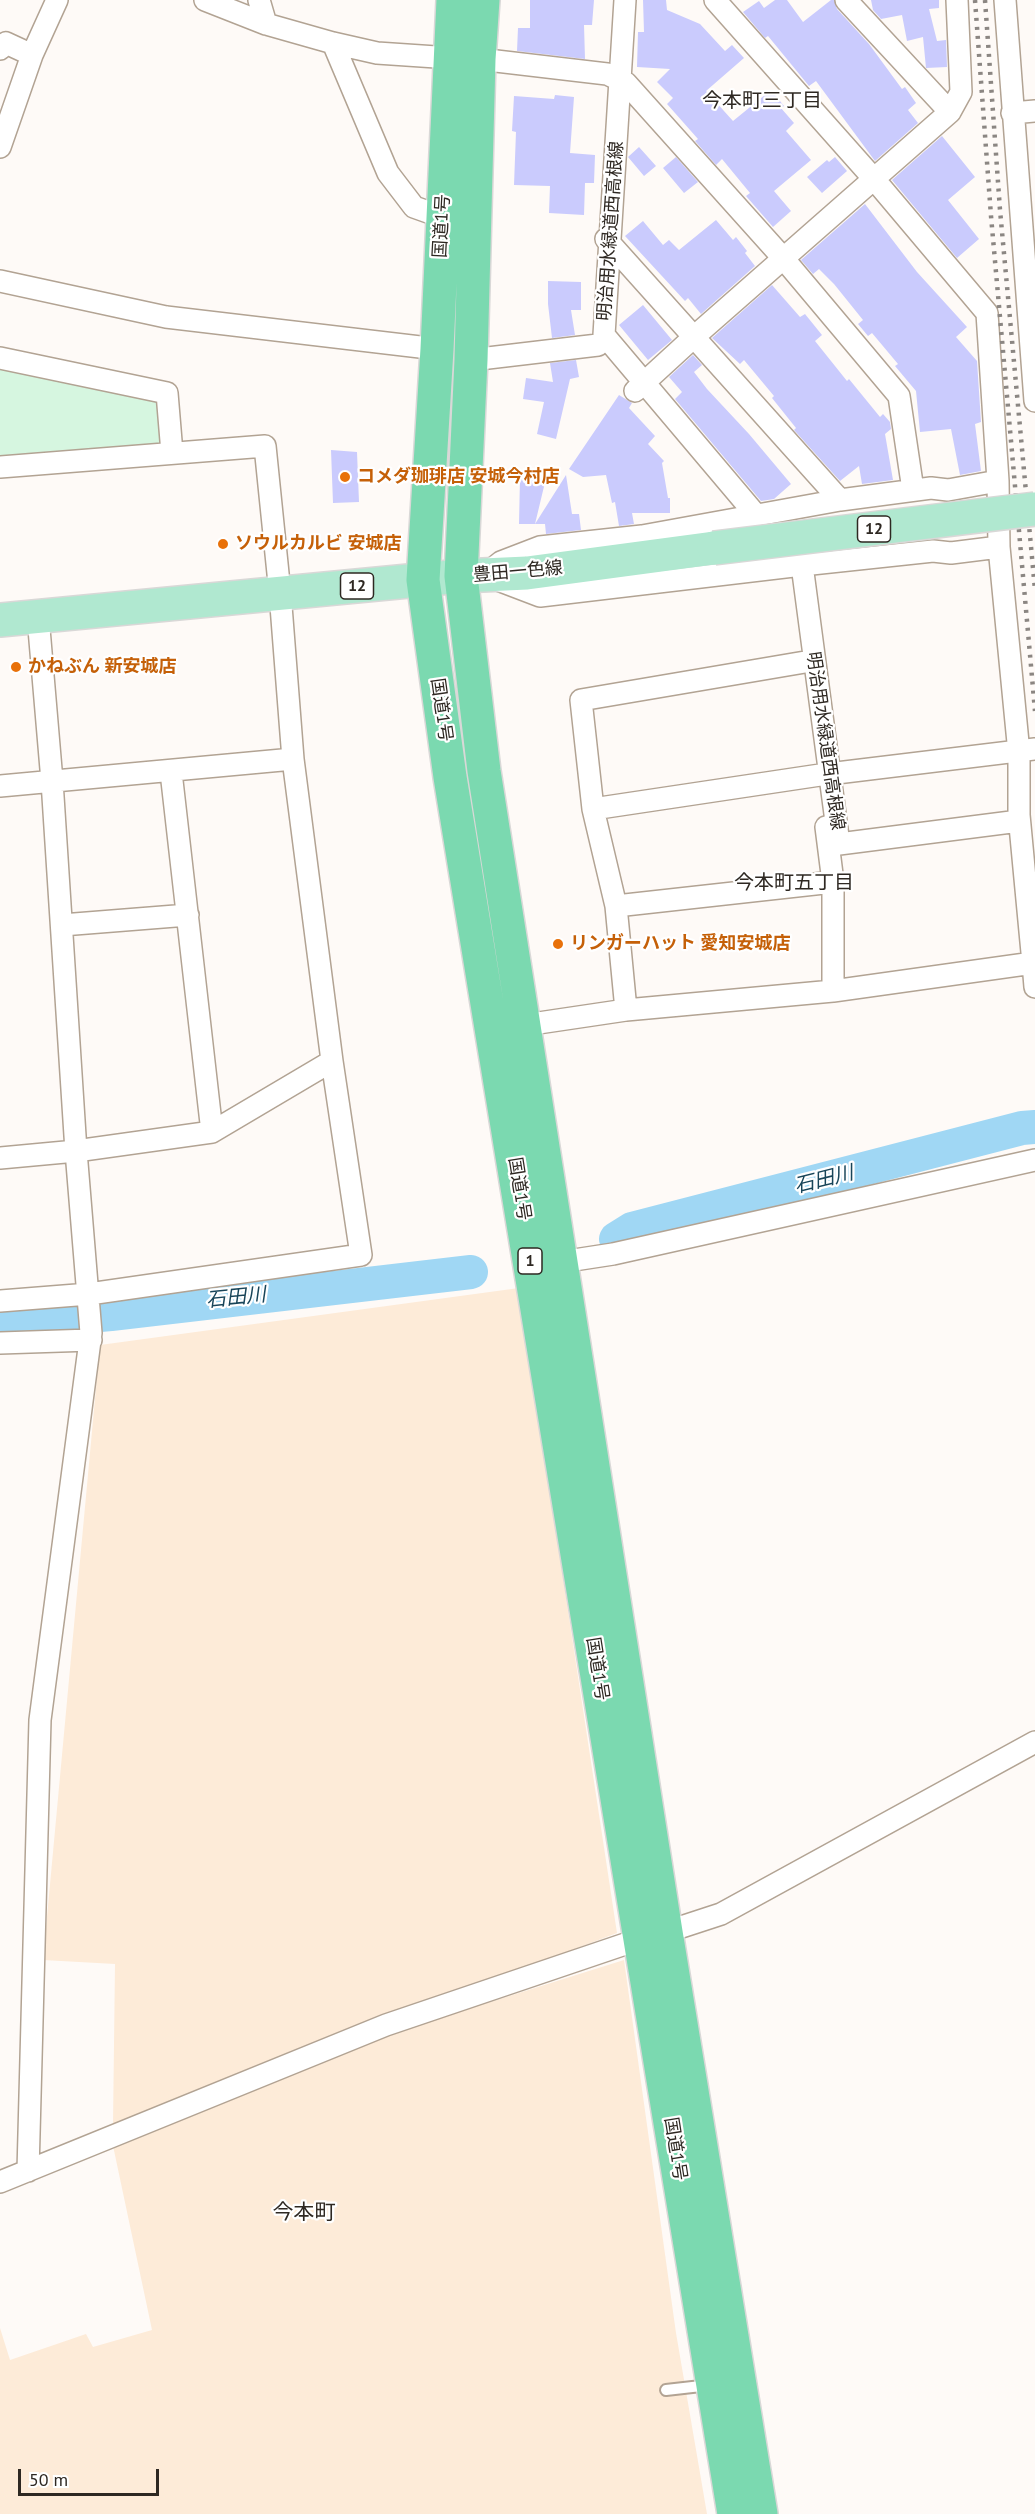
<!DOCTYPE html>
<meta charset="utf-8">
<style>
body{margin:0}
#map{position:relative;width:1035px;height:2514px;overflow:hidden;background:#fefaf7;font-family:"PT Sans",sans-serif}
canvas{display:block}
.scale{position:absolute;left:18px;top:2469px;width:141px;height:27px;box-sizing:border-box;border:3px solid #2e2822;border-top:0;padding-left:8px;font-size:18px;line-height:21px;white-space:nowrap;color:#2e2822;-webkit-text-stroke:4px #fff;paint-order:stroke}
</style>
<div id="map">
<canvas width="1035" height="2514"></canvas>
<div class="scale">50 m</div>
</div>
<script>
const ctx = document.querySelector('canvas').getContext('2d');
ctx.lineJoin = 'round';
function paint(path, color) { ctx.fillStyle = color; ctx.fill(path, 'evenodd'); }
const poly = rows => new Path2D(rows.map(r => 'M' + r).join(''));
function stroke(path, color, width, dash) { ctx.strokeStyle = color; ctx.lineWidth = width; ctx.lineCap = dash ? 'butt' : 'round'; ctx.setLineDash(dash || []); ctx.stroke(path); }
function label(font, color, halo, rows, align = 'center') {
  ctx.font = font + ' "PT Sans","Noto Sans JP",sans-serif'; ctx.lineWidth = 4.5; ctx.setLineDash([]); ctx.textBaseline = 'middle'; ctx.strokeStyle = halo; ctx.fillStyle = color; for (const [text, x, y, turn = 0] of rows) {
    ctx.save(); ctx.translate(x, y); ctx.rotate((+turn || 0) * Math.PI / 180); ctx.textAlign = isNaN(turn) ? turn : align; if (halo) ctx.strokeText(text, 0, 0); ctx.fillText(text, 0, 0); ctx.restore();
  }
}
paint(poly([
 [519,1288,617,1933,113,2124,115,1964,43,1960,100,1345],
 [624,1960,676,2333,707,2514,0,2514,0,2328,10,2360,86,2334,93,2347,152,2330,112,2141,401,2030]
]), '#fdebd8');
paint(poly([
 [0,365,161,400,163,445,0,460]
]), '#d6f6e0');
stroke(poly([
 [616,1239,632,1229,1022,1128,1035,1127],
 [0,1324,111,1314,471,1272]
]), '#a0d7f4', 34);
paint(poly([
 [530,0,594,0,592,25,584,25,585,59,517,51,518,28,530,28],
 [643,0,666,0,667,10,700,24,725,51,732,45,744,58,706,91,733,121,771,90,784,106,781,108,794,123,786,131,811,160,774,191,791,211,773,227,746,196,750,193,722,159,716,165,695,141,698,139,667,104,673,98,657,82,670,69,637,67,638,32,644,32],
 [775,0,787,0,803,22,831,0,834,0,837,9,869,44,902,89,905,87,916,103,908,110,918,123,875,161,816,81,809,86,768,36,765,38,743,12,759,1,764,8],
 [871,0,939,0,939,8,929,9,937,41,946,40,947,67,926,68,923,37,907,41,902,15,881,19,873,10],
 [555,95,574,97,570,153,595,155,594,183,585,183,584,215,549,213,550,186,514,185,516,132,512,131,514,96,554,99],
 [942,136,975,177,948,200,979,239,957,258,892,180],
 [639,147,656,166,644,176,628,157],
 [676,157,698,182,684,193,663,168],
 [835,157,847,171,822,193,807,177,827,160,829,162],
 [865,204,917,272,967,327,956,337,977,361,981,422,975,424,981,471,960,475,951,429,920,432,916,391,895,366,898,364,872,333,868,336,858,324,863,320,834,284,819,269,813,274,801,260],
 [716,220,733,240,736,237,747,251,745,253,755,266,701,314,688,298,685,301,625,236,643,221,663,245,669,240,679,250],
 [548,281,581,282,581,310,571,310,575,335,552,338,548,304],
 [772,285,800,317,805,314,822,335,815,341,847,381,849,379,880,417,883,414,890,422,891,429,885,434,893,480,862,484,859,466,840,481,794,430,796,428,772,398,774,396,744,360,740,364,712,338],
 [643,305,672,340,648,360,619,325],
 [693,355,702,365,694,372,707,389,749,434,791,484,774,499,761,501,675,399,682,392,669,377],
 [576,360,579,377,570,379,556,439,537,434,544,402,523,399,526,378,553,382,550,363],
 [619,395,632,403,629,408,655,436,648,444,664,461,662,463,668,498,670,498,670,513,632,513,634,524,619,526,615,502,612,503,606,475,583,477,569,469],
 [331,450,357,452,359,502,333,503],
 [547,474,535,524,566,475,572,514,579,514,581,530,546,534,545,524,519,524,520,478]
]), '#cacbfd');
const lane = poly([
 [666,2390,710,2385]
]);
const street = poly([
 [205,0,266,24,333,43,377,53,451,58],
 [259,0,266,24],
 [625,0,604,335,756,515],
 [846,0,950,112],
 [1005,0,1035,401],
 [333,43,388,173,414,207,442,217],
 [0,49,6,43,32,55],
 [479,59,607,74,626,83,783,258,899,396,913,490],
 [1012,113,1035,111],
 [0,147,32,55,57,0],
 [606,239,840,500],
 [0,281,166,317,437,349],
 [0,358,167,393,172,453],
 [471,360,598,345],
 [635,391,695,336,950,112,961,92,957,0],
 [0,467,265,446,280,593,293,759,332,1061,361,1255,89,1294,0,1301],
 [802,565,839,844,1019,821],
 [491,570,501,562,540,547,642,536,840,500,931,488,948,490,998,481],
 [498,580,540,596,802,565,933,551,951,553,999,547],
 [171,772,212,1132],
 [0,786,293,759],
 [593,809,820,775,1035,749],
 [826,827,833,882,833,991],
 [616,906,833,882],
 [62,925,188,915],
 [1033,963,1035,987],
 [626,1010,616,906,593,809,581,700,805,662],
 [525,1025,626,1010,833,991,1033,963,1019,815,1019,753,999,547,998,481,987,313,874,179,715,0],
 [0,1158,76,1151,212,1132,332,1061],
 [561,1262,613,1254,1035,1160],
 [0,1343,91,1340],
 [666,1932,721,1914,1035,1742],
 [28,2171,40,1720,91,1333,76,1151,52,781,38,617],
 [0,2182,386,2025,640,1939]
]);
const primary = poly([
 [0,620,461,576,527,573,714,548]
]);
const highway = poly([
 [453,0,437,349,423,580,450,777,734,2514],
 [483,0,479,59,471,360,461,576,484,771,666,1932,761,2514]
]);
stroke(lane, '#b2a393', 14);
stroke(street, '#b2a393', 24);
stroke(primary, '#d9d8d7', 36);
stroke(highway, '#d9d8d7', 36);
stroke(lane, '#fff', 10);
stroke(street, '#fff', 21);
stroke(primary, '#b0e8d0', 33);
stroke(highway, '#7bd9b0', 33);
stroke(poly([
 [975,0,991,216,1035,711],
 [985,0,1000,210,1035,590]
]), '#8b8682', 4.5, [3, 6]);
const primaryBridge = poly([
 [714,548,1035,509]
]);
stroke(primaryBridge, '#d9d8d7', 36, []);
stroke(primaryBridge, '#b0e8d0', 33);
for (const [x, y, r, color] of [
 [345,477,6,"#e8710a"],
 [223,544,6,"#e8710a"],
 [16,667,6,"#e8710a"],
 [558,944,6,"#e8710a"]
]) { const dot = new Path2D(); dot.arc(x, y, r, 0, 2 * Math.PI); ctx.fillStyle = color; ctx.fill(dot); stroke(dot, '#fff', 2); }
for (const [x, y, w] of [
 [874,529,33],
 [357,586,33],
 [530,1261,24]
]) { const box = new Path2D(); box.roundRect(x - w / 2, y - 13, w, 26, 4.5); ctx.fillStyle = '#fff'; ctx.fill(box); stroke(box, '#2e2822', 1.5); }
label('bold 16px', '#2e2822', null, [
 ["12",874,529],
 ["12",357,586],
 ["1",530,1261]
]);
label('18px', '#2e2822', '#fff', [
 ["国道1号",442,226,-87],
 ["明治用水緑道西高根線",611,231,-86],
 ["豊田一色線",518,572,-5],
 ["国道1号",441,710,82],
 ["明治用水緑道西高根線",825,741,82],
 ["国道1号",519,1189,81],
 ["国道1号",597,1669,81],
 ["国道1号",675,2149,81]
]);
label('bold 18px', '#c56008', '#fff', [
 ["コメダ珈琲店 安城今村店",357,477],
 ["ソウルカルビ 安城店",235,544],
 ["かねぶん 新安城店",28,667],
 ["リンガーハット 愛知安城店",570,944]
], 'left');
label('20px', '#2e2822', '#fff', [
 ["今本町三丁目",762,101],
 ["今本町五丁目",794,883]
]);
label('italic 20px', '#184559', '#fff', [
 ["石田川",824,1180,-14],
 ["石田川",236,1298,-6]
]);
label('21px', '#2e2822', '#fff', [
 ["今本町",304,2213]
]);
</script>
